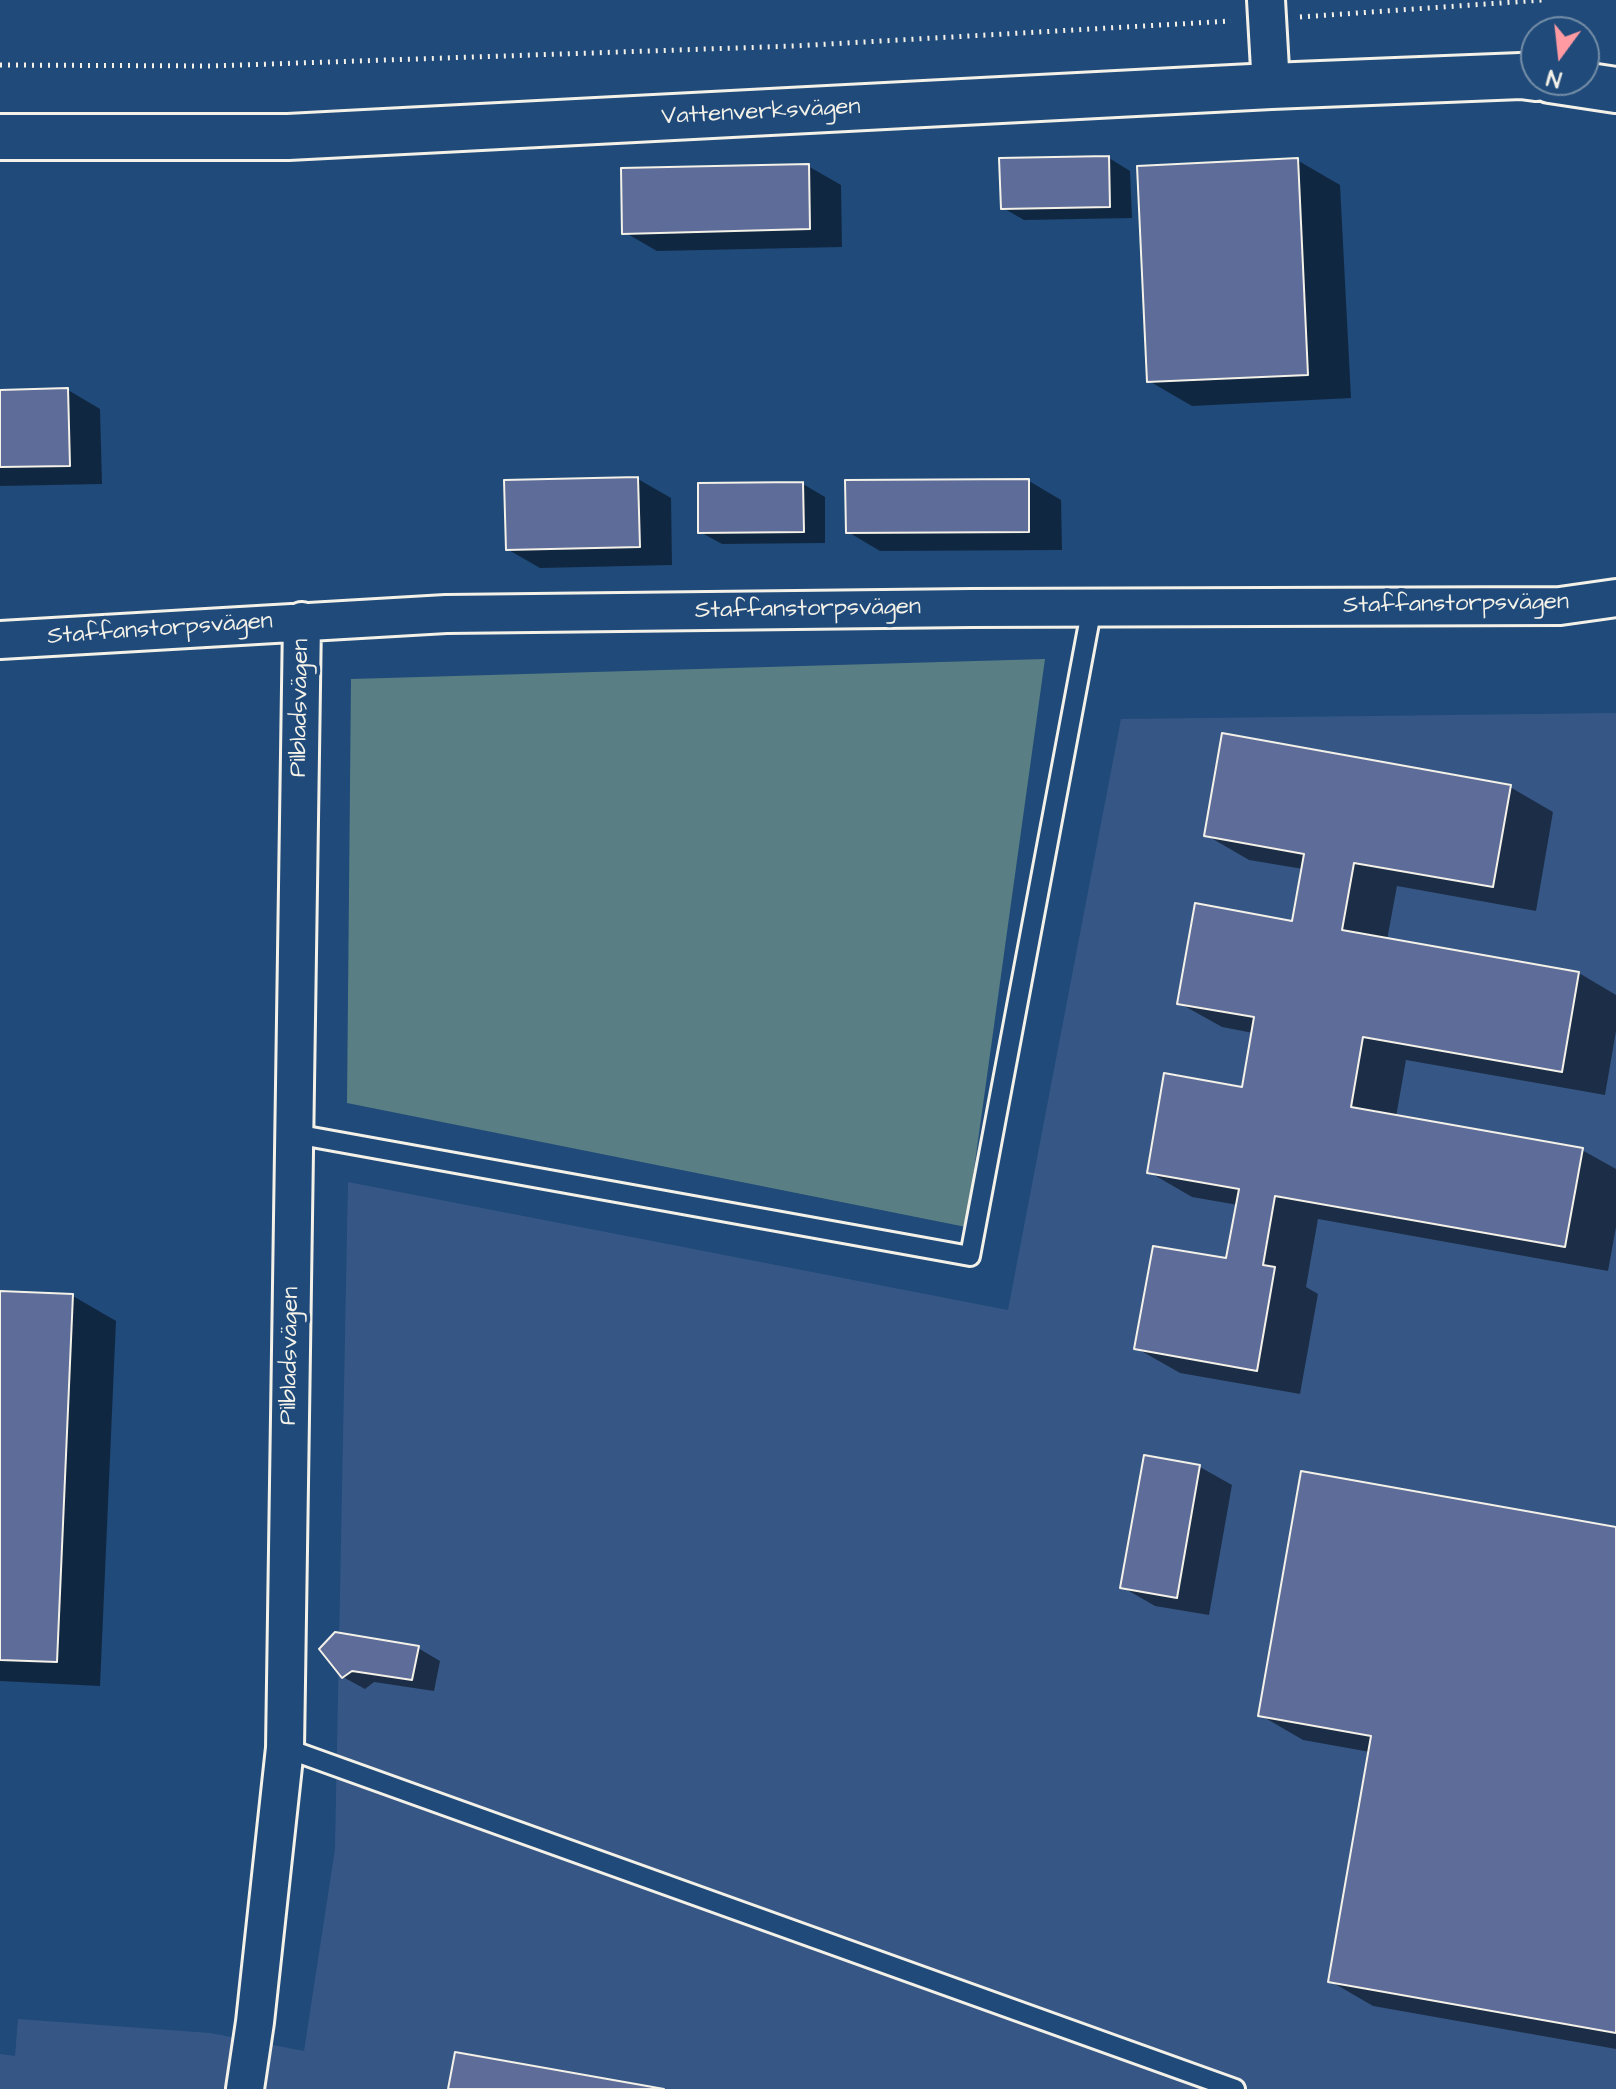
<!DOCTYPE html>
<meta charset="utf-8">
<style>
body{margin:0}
#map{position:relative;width:1616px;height:2089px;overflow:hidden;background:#1f4a7a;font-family:"Architects Daughter",sans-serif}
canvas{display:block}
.north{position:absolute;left:1520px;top:16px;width:80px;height:80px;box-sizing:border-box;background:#1f4a7a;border:2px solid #748da6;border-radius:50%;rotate:195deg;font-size:22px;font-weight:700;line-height:32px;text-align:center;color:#f4f1e8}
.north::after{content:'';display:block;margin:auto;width:28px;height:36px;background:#ff9aa2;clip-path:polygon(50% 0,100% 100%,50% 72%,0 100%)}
</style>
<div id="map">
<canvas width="1616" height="2089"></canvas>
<div class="north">N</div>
</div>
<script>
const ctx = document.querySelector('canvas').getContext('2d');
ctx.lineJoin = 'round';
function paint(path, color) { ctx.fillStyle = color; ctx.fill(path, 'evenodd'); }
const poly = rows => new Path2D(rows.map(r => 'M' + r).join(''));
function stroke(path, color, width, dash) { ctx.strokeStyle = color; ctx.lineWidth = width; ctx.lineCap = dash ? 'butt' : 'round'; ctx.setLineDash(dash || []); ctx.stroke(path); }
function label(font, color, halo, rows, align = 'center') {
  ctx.font = font + ' "Architects Daughter",sans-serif'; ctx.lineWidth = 7; ctx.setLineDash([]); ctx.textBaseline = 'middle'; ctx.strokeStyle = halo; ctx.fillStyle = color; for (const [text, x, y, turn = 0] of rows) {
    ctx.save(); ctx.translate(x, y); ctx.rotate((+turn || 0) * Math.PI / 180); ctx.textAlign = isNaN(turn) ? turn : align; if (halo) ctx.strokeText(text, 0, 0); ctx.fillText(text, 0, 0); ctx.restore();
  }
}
paint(poly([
 [1616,713,1616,2089,0,2089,0,2054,15,2056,18,2019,210,2033,304,2051,335,1849,348,1182,1008,1310,1121,719]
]), '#365785');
paint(poly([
 [1045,659,966,1227,347,1103,351,679]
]), '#597e83');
paint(poly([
 [1109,158,1130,171,1132,218,1024,220,1003,208],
 [1297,160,1340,185,1351,398,1192,406,1149,381],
 [808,166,841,185,842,247,657,251,624,232],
 [68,390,100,409,102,484,0,486,0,392],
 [638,479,671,498,672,565,540,568,507,549],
 [1029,481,1061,500,1062,550,880,551,848,532],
 [803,484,825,497,825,543,722,544,700,532],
 [1510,787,1553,812,1536,911,1397,886,1387,940,1579,973,1616,995,1616,1031,1605,1095,1406,1060,1396,1117,1582,1150,1616,1169,1616,1227,1608,1271,1318,1219,1306,1287,1318,1294,1300,1394,1180,1373,1136,1348,1228,1261,1238,1205,1192,1197,1149,1172,1243,1089,1253,1033,1222,1027,1179,1003,1293,923,1303,869,1249,860,1206,835],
 [0,1293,73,1296,116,1321,100,1686,0,1681],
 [1145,1457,1200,1467,1232,1485,1209,1615,1155,1606,1122,1587],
 [1616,1529,1616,2049,1373,2006,1330,1981,1370,1752,1303,1740,1260,1715],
 [418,1648,440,1661,434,1691,374,1682,365,1689,343,1677,321,1649]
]), '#0007');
const building = poly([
 [1109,156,1110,207,1001,209,999,158,1109,156],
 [1298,158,1308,375,1147,382,1137,166,1298,158],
 [809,164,810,229,622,234,621,168,809,164],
 [68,388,70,466,0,467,0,390,68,388],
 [638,477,640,547,506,550,504,480,638,477],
 [1029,479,1029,532,846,533,845,480,1029,479],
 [803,482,804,532,698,533,698,483,803,482],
 [1222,733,1511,785,1493,887,1354,863,1342,930,1579,972,1562,1072,1363,1037,1351,1107,1583,1148,1565,1247,1275,1196,1263,1265,1275,1267,1257,1371,1134,1349,1153,1246,1226,1258,1239,1189,1147,1173,1164,1073,1242,1087,1254,1017,1177,1004,1195,903,1292,921,1304,854,1204,836,1222,733],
 [0,1291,73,1294,57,1662,0,1660,0,1291],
 [1144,1455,1200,1465,1177,1598,1120,1588,1144,1455],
 [1301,1471,1616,1527,1616,2033,1328,1982,1371,1736,1258,1716,1301,1471],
 [335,1632,419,1646,412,1680,352,1671,342,1678,319,1649,335,1632],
 [455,2052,664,2089,448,2089,455,2052]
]);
paint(building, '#5d6c98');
stroke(building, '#f4f1e8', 2);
const lane = poly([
 [295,1134,970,1256,1092,607],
 [285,1748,1235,2089]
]);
const street = poly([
 [1266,0,1271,86],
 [0,640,446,614,971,608,1560,606,1616,598],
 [245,2089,255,2022,285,1748,302,621]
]);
const secondary = poly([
 [1550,80,1616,90],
 [0,137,288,137,1271,86,1521,76,1536,78]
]);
stroke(lane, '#f4f1e8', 24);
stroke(street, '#f4f1e8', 42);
stroke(secondary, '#f4f1e8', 50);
stroke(poly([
 [1300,17,1543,0],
 [0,65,212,66,794,46,1231,21]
]), '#f4f1e8', 5, [2, 6]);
stroke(lane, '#1f4a7a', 18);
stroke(street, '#1f4a7a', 36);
stroke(secondary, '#1f4a7a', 44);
label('24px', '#f4f1e8', '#1f4a7a', [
 ["Vattenverksvägen",761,113,-3],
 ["Staffanstorpsvägen",1456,605,-1],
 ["Staffanstorpsvägen",808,610,-1],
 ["Staffanstorpsvägen",160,630,-4],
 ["Pilbladsvägen",301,708,-89],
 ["Pilbladsvägen",291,1356,-89]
]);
</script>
